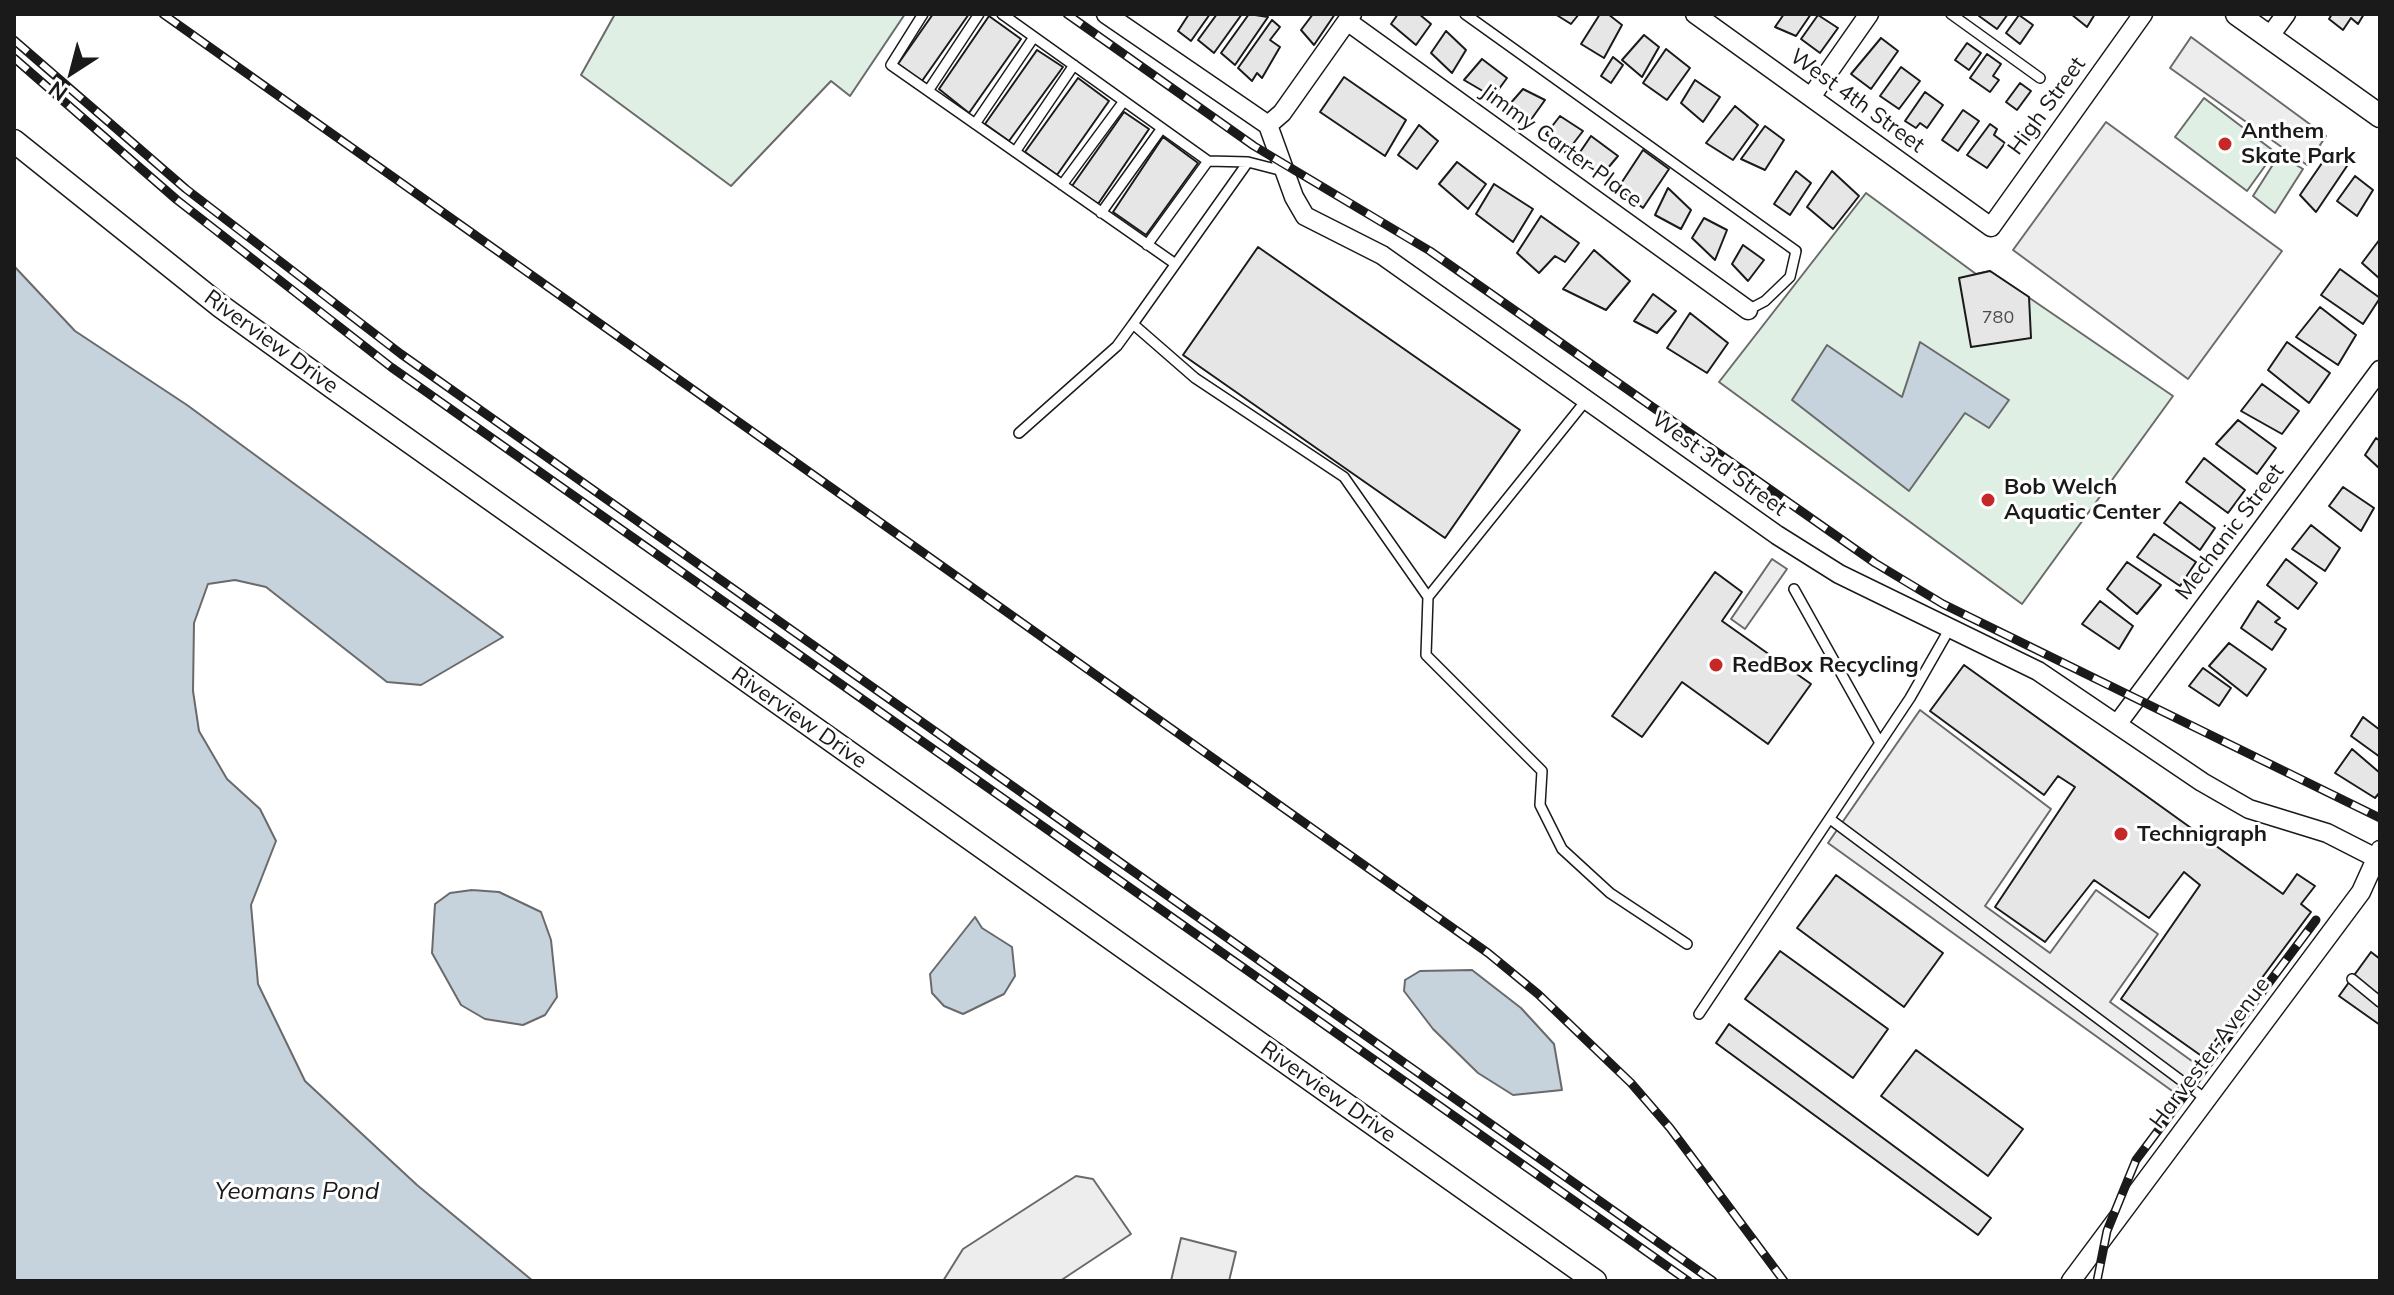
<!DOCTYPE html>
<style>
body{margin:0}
#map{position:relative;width:2394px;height:1295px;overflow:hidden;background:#fff;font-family:Mulish,sans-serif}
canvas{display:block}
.frame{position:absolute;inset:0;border:16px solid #1a1a1a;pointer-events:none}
.north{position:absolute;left:32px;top:32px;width:80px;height:80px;-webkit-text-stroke:6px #fff;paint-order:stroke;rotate:216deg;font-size:22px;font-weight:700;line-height:32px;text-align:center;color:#1a1a1a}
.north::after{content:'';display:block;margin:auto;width:28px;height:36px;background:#1a1a1a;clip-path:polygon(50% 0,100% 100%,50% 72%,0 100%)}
</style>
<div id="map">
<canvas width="2394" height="1295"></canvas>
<div class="frame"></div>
<div class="north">N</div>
</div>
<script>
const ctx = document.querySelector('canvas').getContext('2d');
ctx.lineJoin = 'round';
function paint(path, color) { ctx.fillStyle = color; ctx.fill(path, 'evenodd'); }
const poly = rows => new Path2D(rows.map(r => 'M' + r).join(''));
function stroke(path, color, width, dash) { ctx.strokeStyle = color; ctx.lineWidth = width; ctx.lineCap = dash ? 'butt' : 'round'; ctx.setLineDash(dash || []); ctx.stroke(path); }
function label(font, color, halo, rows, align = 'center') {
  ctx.font = font + ' Mulish,sans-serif'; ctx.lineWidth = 6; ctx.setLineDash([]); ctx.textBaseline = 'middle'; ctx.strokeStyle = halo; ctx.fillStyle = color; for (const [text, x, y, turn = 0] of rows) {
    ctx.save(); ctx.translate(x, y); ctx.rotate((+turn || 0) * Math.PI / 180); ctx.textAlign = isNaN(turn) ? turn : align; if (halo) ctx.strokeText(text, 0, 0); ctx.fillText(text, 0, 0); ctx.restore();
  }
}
const green = poly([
 [615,14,905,14,850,96,831,81,731,186,581,75,615,14],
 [2204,98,2275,152,2247,191,2175,137,2204,98],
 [2279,155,2303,169,2275,213,2253,196,2279,155],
 [1866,193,1976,274,1990,271,2173,396,2022,604,1719,382,1866,193]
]);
paint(green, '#e0efe3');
stroke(green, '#6a6a6a', 2);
const parking = poly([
 [2191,37,2326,136,2307,165,2170,68,2191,37],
 [2106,122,2282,251,2188,379,2013,250,2106,122],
 [1772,559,1787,569,1745,629,1731,619,1772,559],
 [1920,710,2051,809,1985,906,2050,953,2096,890,2158,934,2110,1002,2196,1064,2175,1093,1828,843,1920,710],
 [1076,1176,1093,1179,1131,1234,1060,1281,943,1281,963,1249,1076,1176],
 [1181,1238,1236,1252,1229,1281,1171,1281,1181,1238]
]);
paint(parking, '#ededed');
stroke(parking, '#6a6a6a', 2);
const water = poly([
 [14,266,75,331,187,405,503,637,421,685,387,682,266,587,235,580,208,584,194,623,193,691,199,731,227,779,260,809,276,841,251,905,258,984,305,1081,417,1185,533,1281,14,1281,14,266],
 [1920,342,2009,400,1989,428,1965,413,1909,491,1792,400,1827,345,1902,397,1920,342],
 [472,890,499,892,541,912,551,940,557,997,545,1015,523,1025,485,1019,461,1005,432,953,435,904,450,893,472,890],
 [975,917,982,928,1012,947,1015,976,1004,994,963,1014,944,1006,932,993,930,974,975,917],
 [1472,970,1521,1008,1554,1044,1562,1090,1513,1095,1478,1073,1433,1029,1404,991,1405,980,1420,971,1472,970]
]);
paint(water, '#c6d2dc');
stroke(water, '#6a6a6a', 2);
const building = poly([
 [933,14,969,14,922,81,898,64,933,14],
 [1189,14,1210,14,1191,41,1178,31,1189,14],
 [1217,14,1242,14,1214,53,1198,40,1217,14],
 [1249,14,1268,17,1235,65,1221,53,1249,14],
 [1313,14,1335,14,1314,45,1301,30,1313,14],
 [1398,14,1419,14,1431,24,1416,45,1391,24,1398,14],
 [1555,14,1579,14,1571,24,1555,14],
 [1600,14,1608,14,1622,25,1604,58,1581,44,1600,14],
 [1784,14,1811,14,1796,36,1775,27,1784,14],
 [1981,14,2008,14,1997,29,1979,16,1981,14],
 [2071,14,2095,14,2087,27,2071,14],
 [2332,14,2364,14,2358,24,2351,18,2343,30,2329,19,2332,14],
 [1818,15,1838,28,1820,53,1801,39,1818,15],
 [2019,15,2033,25,2020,44,2006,33,2019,15],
 [989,16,1021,39,969,113,939,89,989,16],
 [1272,20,1280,27,1270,40,1280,47,1262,78,1257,73,1252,81,1238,68,1272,20],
 [1446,31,1466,50,1452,73,1431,53,1446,31],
 [1644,35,1659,47,1642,77,1622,60,1644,35],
 [1881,38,1898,51,1871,89,1851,74,1881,38],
 [1967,43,1981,53,1969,70,1955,60,1967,43],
 [1666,49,1690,68,1667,100,1643,83,1666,49],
 [1037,50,1063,67,1009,141,985,124,1037,50],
 [1987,54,2001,64,1993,76,1999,80,1990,92,1970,78,1987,54],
 [1613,57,1623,65,1611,83,1601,76,1613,57],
 [1482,59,1507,78,1493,97,1464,80,1482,59],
 [1901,67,1920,81,1899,109,1880,96,1901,67],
 [1344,77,1406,120,1385,156,1320,112,1344,77],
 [1078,78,1109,101,1057,175,1025,152,1078,78],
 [1695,80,1720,97,1703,122,1681,103,1695,80],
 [2020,83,2031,91,2017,110,2006,102,2020,83],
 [1523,89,1545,100,1530,121,1509,105,1523,89],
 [1925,92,1943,105,1927,128,1920,123,1916,128,1905,121,1925,92],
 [1735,106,1758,125,1733,160,1706,143,1735,106],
 [1963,110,1979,121,1958,151,1942,140,1963,110],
 [1124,112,1149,129,1098,204,1072,186,1124,112],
 [1560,116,1583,131,1566,153,1546,134,1560,116],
 [1990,124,1997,129,1994,135,2005,143,1987,168,1967,155,1990,124],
 [1419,125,1438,141,1417,169,1398,155,1419,125],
 [1765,126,1784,140,1765,170,1741,159,1765,126],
 [1591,136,1618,156,1602,175,1576,158,1591,136],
 [1163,137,1198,163,1146,235,1113,212,1163,137],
 [1643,150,1669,169,1643,208,1618,188,1643,150],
 [2331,150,2349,163,2316,212,2300,195,2331,150],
 [1457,162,1486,184,1468,209,1439,184,1457,162],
 [1796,171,1811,183,1790,215,1774,204,1796,171],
 [1832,171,1859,196,1833,229,1807,207,1832,171],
 [2355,176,2373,190,2357,216,2337,201,2355,176],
 [1494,184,1533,209,1513,242,1476,214,1494,184],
 [1668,188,1691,210,1681,229,1655,215,1668,188],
 [1541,216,1579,243,1565,262,1555,256,1539,273,1517,253,1541,216],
 [1704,218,1727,230,1715,260,1692,238,1704,218],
 [2380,239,2380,279,2362,263,2380,239],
 [1743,245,1764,260,1748,281,1732,264,1743,245],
 [1258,247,1520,430,1445,538,1183,355,1258,247],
 [1594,250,1630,281,1606,310,1563,289,1594,250],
 [2340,269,2380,298,2363,324,2321,295,2340,269],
 [1990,271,2029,297,2031,338,1971,347,1959,278,1990,271],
 [1653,294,1676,311,1657,333,1634,321,1653,294],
 [2320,307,2356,335,2338,365,2296,337,2320,307],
 [1690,313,1728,343,1707,373,1667,348,1690,313],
 [2287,342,2330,373,2309,403,2268,370,2287,342],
 [2262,384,2299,411,2282,434,2241,411,2262,384],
 [2238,420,2276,448,2257,474,2216,444,2238,420],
 [2376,438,2380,441,2380,469,2365,455,2376,438],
 [2204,458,2245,490,2228,513,2186,482,2204,458],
 [2343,487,2374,508,2361,531,2329,506,2343,487],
 [2180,502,2215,528,2200,550,2164,523,2180,502],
 [2311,525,2340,548,2325,571,2292,549,2311,525],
 [2154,534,2196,562,2180,586,2137,557,2154,534],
 [2286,559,2317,583,2298,609,2267,585,2286,559],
 [2127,562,2161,585,2137,614,2107,589,2127,562],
 [1715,572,1742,592,1722,621,1811,684,1768,744,1682,682,1642,737,1612,716,1715,572],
 [2100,601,2133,626,2119,649,2082,624,2100,601],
 [2258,601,2280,618,2275,622,2286,629,2272,650,2241,628,2258,601],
 [2229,643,2266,669,2247,696,2209,666,2229,643],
 [1964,665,2283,894,2297,874,2315,886,2301,904,2311,912,2203,1057,2121,999,2200,885,2184,872,2149,918,2094,880,2045,942,1995,907,2075,787,2058,776,2044,795,1930,711,1964,665],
 [2203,668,2231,688,2219,706,2189,686,2203,668],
 [2363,717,2380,730,2380,757,2351,736,2363,717],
 [2352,749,2380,773,2380,792,2375,798,2335,773,2352,749],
 [1836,875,1943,953,1904,1007,1797,928,1836,875],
 [1780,951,1888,1029,1853,1078,1745,999,1780,951],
 [2371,952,2380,959,2380,1025,2339,996,2371,952],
 [1729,1024,1991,1218,1978,1235,1716,1043,1729,1024],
 [1916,1050,2023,1129,1988,1176,1881,1096,1916,1050]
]);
paint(building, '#e6e6e6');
stroke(building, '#1a1a1a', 2);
const service = poly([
 [923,14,891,65,1174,263],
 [1002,14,1208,161,1248,162,1283,171],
 [1465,14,1796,251,1790,277,1765,301,1748,310],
 [1951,14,2040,78],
 [928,91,979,14],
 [975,124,1034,37],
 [1015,152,1074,65],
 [1248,162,1133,324,1195,378,1344,477,1428,597],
 [1062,185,1124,101],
 [1101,213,1162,128],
 [1147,245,1208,161],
 [1588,398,1428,597,1426,655,1542,771,1540,805,1562,849,1610,893,1687,944],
 [1019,433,1117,346,1133,324],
 [1794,589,1880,743],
 [1830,819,2206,1099],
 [2352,979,2380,1002],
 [1699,1014,1910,698,1950,628]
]);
const minor = poly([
 [1106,14,1268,125,1294,197,1305,216,1382,255,1777,535,1839,574,2038,671,2202,782,2249,809,2327,833,2380,860],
 [1695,14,1991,227,2143,14],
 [1347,21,1748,310],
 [2269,37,2286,14],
 [1811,97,1869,14],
 [1268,125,1282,113,1352,14],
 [2118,723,2380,370],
 [2071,1281,2361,892,2380,850]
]);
const tertiary = poly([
 [2237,14,2380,116],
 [14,141,219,305,334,388,1595,1281]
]);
stroke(service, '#1a1a1a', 12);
stroke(minor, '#1a1a1a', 21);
stroke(tertiary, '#1a1a1a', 25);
stroke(service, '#fff', 9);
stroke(minor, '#fff', 18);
stroke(tertiary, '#fff', 22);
const rail = poly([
 [163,14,1488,953,1538,994,1631,1083,1670,1128,1784,1281],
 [1067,14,1254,146,1430,251,1875,563,1943,604,2380,818],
 [14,40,186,189,401,354,1713,1281],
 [14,58,177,200,391,367,1688,1281],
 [2097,1281,2107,1231,2136,1160,2316,920]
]);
stroke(rail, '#1a1a1a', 9);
stroke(rail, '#fff', 6, [18]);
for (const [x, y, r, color] of [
 [2225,144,8,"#c62828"],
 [1988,500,8,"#c62828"],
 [1716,665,8,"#c62828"],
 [2121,834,8,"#c62828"]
]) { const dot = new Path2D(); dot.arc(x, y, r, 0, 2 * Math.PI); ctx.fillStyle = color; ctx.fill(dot); stroke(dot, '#fff', 3); }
label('18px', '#4d4d4d', null, [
 ["780",1998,318]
]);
label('22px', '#1a1a1a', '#fff', [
 ["West 4th Street",1857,101,36],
 ["High Street",2047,106,-54],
 ["Jimmy Carter Place",1561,146,36],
 ["Riverview Drive",271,342,36],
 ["West 3rd Street",1719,464,36],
 ["Mechanic Street",2230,532,-53],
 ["Riverview Drive",799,718,35],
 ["Harvester Avenue",2210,1053,-53],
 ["Riverview Drive",1328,1092,35]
]);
label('bold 22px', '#1a1a1a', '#fff', [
 ["Anthem",2241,131],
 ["Skate Park",2241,156],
 ["Bob Welch",2004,487],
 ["Aquatic Center",2004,512],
 ["RedBox Recycling",1732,665],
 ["Technigraph",2137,834]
], 'left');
label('italic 24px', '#1a1a1a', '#fff', [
 ["Yeomans Pond",297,1192]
]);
</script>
